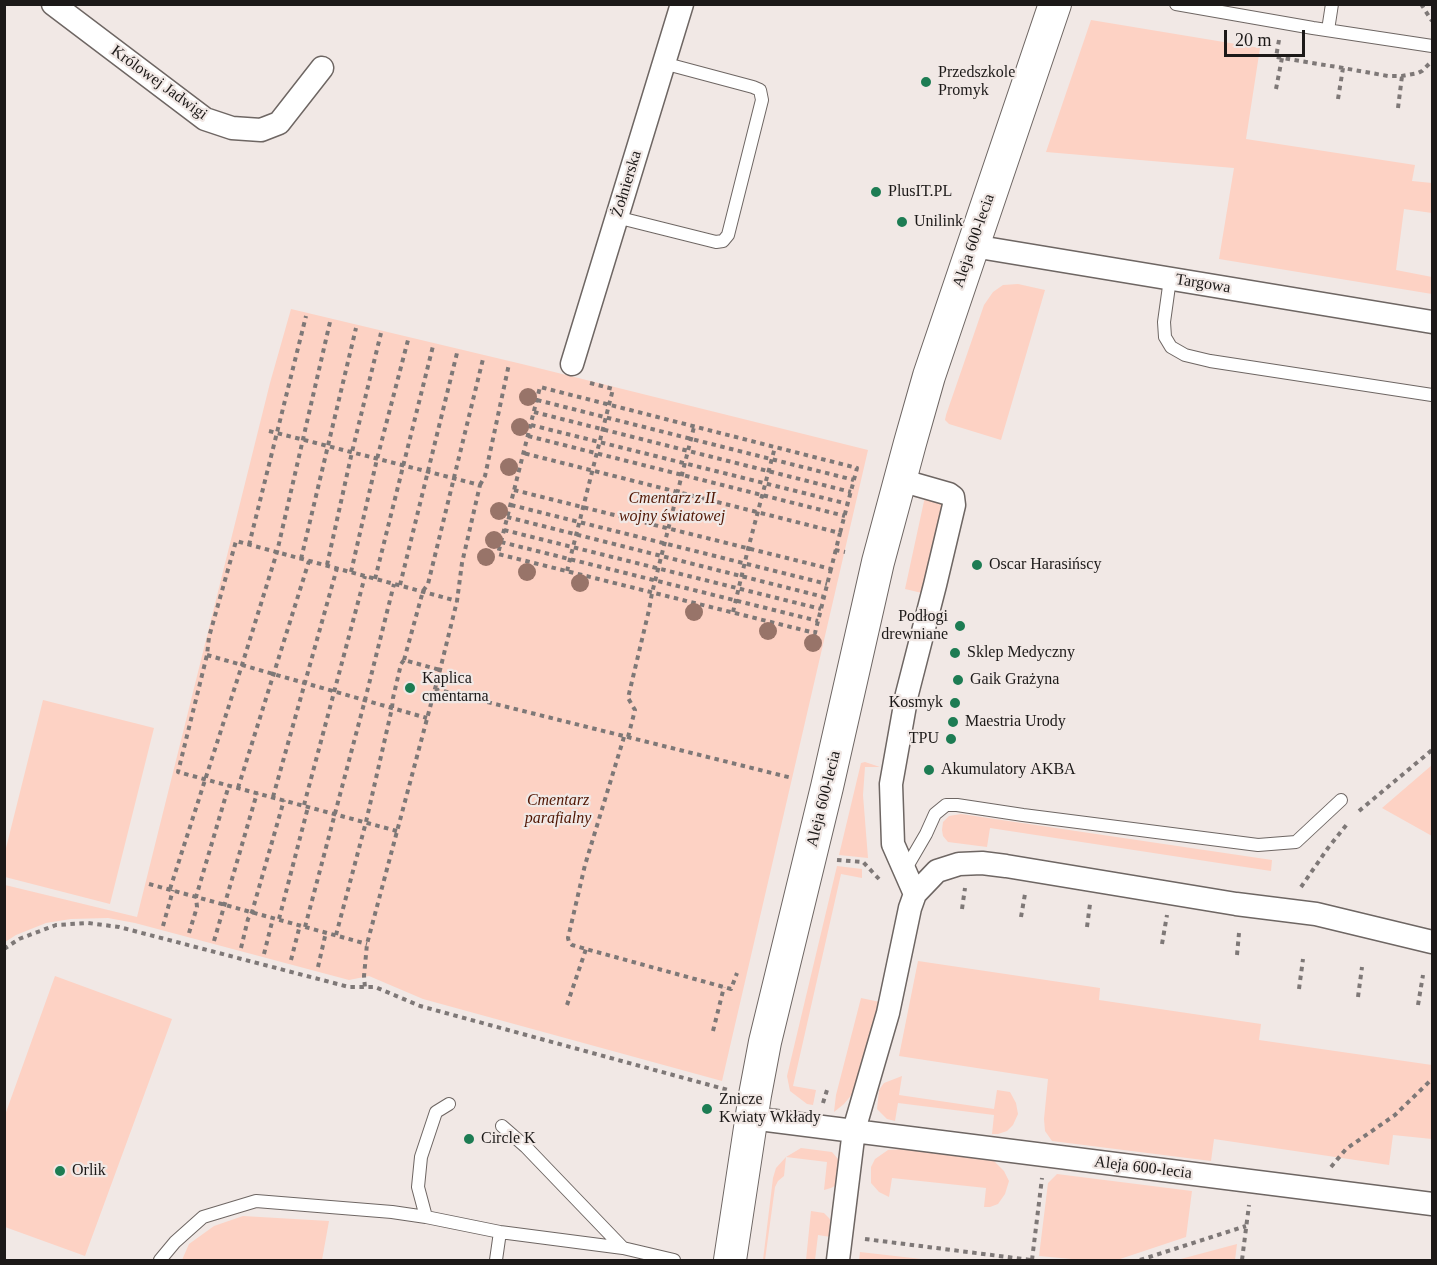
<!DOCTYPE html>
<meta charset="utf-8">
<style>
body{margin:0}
#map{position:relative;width:1437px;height:1265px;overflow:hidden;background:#f1e8e5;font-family:Georgia,serif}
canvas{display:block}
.frame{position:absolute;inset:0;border:6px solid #1c1918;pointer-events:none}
.scale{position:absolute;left:1224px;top:30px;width:81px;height:27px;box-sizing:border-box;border:3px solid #1c1918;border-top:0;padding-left:8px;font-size:18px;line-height:21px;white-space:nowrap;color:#1c1918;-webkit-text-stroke:4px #f1e8e5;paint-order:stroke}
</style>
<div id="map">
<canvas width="1437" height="1265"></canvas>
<div class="frame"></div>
<div class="scale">20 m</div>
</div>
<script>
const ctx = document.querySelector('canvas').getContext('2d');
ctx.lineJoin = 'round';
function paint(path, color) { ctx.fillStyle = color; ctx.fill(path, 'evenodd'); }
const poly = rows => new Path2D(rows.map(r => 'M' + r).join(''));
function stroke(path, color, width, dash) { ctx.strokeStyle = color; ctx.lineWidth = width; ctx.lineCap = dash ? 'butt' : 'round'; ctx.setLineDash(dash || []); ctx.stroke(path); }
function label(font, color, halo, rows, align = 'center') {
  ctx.font = font + ' Georgia,serif'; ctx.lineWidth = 4.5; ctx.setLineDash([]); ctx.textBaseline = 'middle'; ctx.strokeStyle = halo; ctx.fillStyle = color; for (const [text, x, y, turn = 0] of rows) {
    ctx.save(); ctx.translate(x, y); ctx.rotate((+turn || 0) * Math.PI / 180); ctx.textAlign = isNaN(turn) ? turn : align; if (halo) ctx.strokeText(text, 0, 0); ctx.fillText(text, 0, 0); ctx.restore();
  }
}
paint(poly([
 [1091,20,1260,48,1246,139,1415,165,1412,181,1432,183,1432,213,1404,209,1396,270,1432,277,1432,294,1219,259,1234,168,1046,152],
 [1018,284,1045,290,1001,440,949,424,945,420,946,415,984,305,993,292,1003,285],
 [291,309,526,365,868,450,722,1081,423,999,369,976,349,980,135,923,108,918,71,919,46,923,16,935,5,942,5,885,137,917,270,383],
 [926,492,941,502,941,516,922,593,905,589],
 [43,700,154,728,110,904,5,877,5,852],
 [865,762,880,767,865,767,863,795,868,858,839,855,861,763],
 [1432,765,1432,836,1382,808],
 [961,814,1272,860,1271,871,990,828,987,847,948,842,943,836,942,830,943,822,949,816],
 [837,866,862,869,862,878,841,874,793,1086,816,1090,813,1105,807,1104,790,1091,787,1076],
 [918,961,1100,988,1099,1000,1261,1024,1259,1040,1432,1065,1432,1139,1393,1135,1389,1165,1214,1139,1211,1161,1052,1141,1045,1131,1044,1119,1048,1079,899,1056],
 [55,976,172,1019,85,1256,5,1227,5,1115],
 [861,998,880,1002,853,1093,844,1104,834,1112,836,1095],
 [902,1076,899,1095,994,1109,997,1090,1010,1092,1016,1103,1018,1114,1013,1125,1007,1131,998,1134,992,1134,994,1115,898,1103,895,1121,887,1119,877,1109,879,1090,884,1083],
 [801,1148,832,1152,838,1159,842,1169,838,1184,831,1188,824,1190,827,1162,786,1157,784,1176,778,1181,775,1187,765,1260,763,1260,773,1178,776,1168,786,1157],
 [902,1149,994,1161,1004,1171,1009,1181,1005,1194,998,1204,990,1207,984,1207,986,1188,892,1178,889,1197,879,1192,871,1183,871,1167,875,1159,888,1150],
 [1057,1174,1192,1191,1186,1237,1117,1260,1083,1260,1039,1256,1048,1183],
 [811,1211,824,1213,829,1218,833,1225,837,1238,818,1235,815,1260,806,1260],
 [243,1216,329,1221,322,1260,182,1260,189,1244,214,1226],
 [1237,1244,1235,1260,1177,1260],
 [860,1252,930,1260,859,1260]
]), '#fdd2c4');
const service = poly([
 [1176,4,1313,28,1432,46],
 [1328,30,1332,4],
 [616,217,716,242,723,241,728,235,762,100,760,90,753,87,663,63],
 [1170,279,1164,322,1165,337,1171,347,1185,355,1210,361,1432,395],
 [905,870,926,834,935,814,946,805,957,805,1023,815,1258,845,1296,842,1341,800],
 [449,1104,436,1112,421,1157,418,1187,426,1217,500,1232,623,1248],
 [502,1126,526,1147,623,1248,674,1260],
 [160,1260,175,1242,203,1217,256,1201,392,1212,426,1217],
 [496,1260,500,1232]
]);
const minor = poly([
 [53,4,205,119,232,128,261,130,279,123,322,68],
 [973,246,1432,322],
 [572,364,682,4],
 [900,480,949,494,953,497,954,505,935,585,907,694,891,784,893,844,915,894],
 [751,1118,1432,1204],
 [838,1260,854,1130,888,1013,910,908,915,894,937,871,959,864,982,863,1006,866,1236,904,1316,914,1432,942]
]);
const secondary = poly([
 [730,1260,755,1095,765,1042,827,787,878,562,910,443,929,376,1055,4]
]);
stroke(service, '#6e6663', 14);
stroke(minor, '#6e6663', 25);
stroke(secondary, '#6e6663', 34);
stroke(poly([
 [1421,4,1432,21],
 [1279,40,1276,57,1343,68,1388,76,1402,76,1418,73,1422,71,1429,64],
 [1276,89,1282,58],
 [1338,99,1343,68],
 [1398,108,1402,76],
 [537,400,854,480],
 [534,412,851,492],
 [531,425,848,504],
 [269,431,480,485,462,563,457,601,440,670,367,944,364,976,365,988],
 [528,436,845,516],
 [480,485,485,476,509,364],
 [514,490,831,569,840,533,523,453],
 [511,505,827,584],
 [507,517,824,597],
 [504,530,821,609],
 [501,542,818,621],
 [249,545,306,316],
 [835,550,845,552],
 [301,559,356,328],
 [327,565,352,452,381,333],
 [831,569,815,633,498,554,540,387,857,468,840,533],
 [567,571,613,389,586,382],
 [351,572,377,459,408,340],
 [375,579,433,346],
 [400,585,457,353],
 [733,612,748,549,775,447],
 [207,655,427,718],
 [404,660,423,591,428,584,483,359],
 [435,689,792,778],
 [624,737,585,865,568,938,569,942,572,945,586,949,731,989,737,973],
 [628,737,635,710,628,698,649,610,652,593,694,427],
 [238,788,309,561],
 [273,797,337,568],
 [304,805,365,576],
 [1359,811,1432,750],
 [397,831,178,772,207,655,209,637,236,541,457,601],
 [837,860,863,862,879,879],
 [149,884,367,944],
 [1301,887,1328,848,1348,823],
 [170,889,242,665,277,552,330,322],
 [962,909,965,888],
 [1021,917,1025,894],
 [279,919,308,807],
 [163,926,173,890],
 [305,927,365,700,394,584],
 [1087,927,1090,904],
 [189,933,197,907,196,897,229,785],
 [336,935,366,822,392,708,393,698,401,664,404,660,440,670],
 [214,941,257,793],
 [1162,944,1167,915],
 [241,948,248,919,252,912,284,800],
 [4,949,19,939,56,925,88,923,119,927,349,987,375,987,420,1006,728,1090],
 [264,954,273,918],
 [1237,955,1239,933],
 [291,960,300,925],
 [318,967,326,932],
 [1299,989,1303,959],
 [1358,997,1362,967],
 [567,1005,586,949],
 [1418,1005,1423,975],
 [713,1031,724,987],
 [823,1103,827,1090],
 [1331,1167,1346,1149,1395,1115,1432,1079],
 [865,1239,1031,1260],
 [1032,1260,1042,1178],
 [1140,1260,1246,1226],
 [1242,1260,1249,1205]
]), '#7e7877', 4, [4.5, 4.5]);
stroke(service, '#fff', 12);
stroke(minor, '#fff', 22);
stroke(secondary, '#fff', 32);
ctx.fillStyle = '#987469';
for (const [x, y] of [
 [528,397],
 [520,427],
 [509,467],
 [499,511],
 [494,540],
 [486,557],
 [527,572],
 [580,583],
 [694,612],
 [768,631],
 [813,643]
]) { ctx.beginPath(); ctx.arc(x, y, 9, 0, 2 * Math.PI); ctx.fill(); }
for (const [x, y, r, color] of [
 [926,82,6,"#1d7c53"],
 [876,192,6,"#1d7c53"],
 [902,222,6,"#1d7c53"],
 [977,565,6,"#1d7c53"],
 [960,626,6,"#1d7c53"],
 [955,653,6,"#1d7c53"],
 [958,680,6,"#1d7c53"],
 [410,688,6,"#1d7c53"],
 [955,703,6,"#1d7c53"],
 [953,722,6,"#1d7c53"],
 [951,739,6,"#1d7c53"],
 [929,770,6,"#1d7c53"],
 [707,1109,6,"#1d7c53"],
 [469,1139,6,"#1d7c53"],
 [60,1171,6,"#1d7c53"]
]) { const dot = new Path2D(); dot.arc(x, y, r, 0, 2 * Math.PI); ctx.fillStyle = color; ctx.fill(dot); stroke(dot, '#f1e8e5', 2); }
label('16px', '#1c1918', '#f1e8e5', [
 ["Przedszkole",938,73],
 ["Promyk",938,91],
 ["PlusIT.PL",888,192],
 ["Unilink",914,222],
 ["Oscar Harasińscy",989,565],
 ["Podłogi",948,617,"right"],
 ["drewniane",948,635,"right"],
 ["Sklep Medyczny",967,653],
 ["Kaplica",422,679],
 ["cmentarna",422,697],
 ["Gaik Grażyna",970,680],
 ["Kosmyk",943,703,"right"],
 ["Maestria Urody",965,722],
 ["TPU",939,739,"right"],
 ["Akumulatory AKBA",941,770],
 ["Znicze",719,1100],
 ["Kwiaty Wkłady",719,1118],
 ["Circle K",481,1139],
 ["Orlik",72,1171]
], 'left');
label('16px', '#1c1918', '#f1e8e5', [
 ["Królowej Jadwigi",159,83,36],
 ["Żołnierska",627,184,-73],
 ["Aleja 600-lecia",974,241,-71],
 ["Targowa",1203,284,9],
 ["Aleja 600-lecia",824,799,-76],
 ["Aleja 600-lecia",1143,1168,7]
]);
label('italic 16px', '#501603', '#f1e8e5', [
 ["Cmentarz z II",672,499],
 ["wojny światowej",672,517],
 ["Cmentarz",558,801],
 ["parafialny",558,819]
]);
</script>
